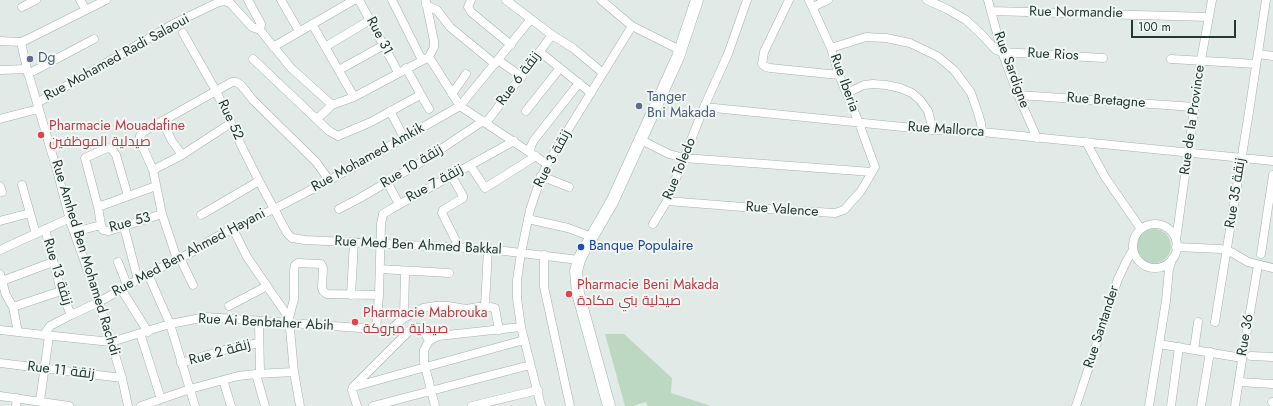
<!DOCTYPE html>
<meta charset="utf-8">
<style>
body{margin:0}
#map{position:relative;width:1273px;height:406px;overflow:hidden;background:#e1eae6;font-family:Jost,sans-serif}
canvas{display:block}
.scale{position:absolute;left:1131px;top:20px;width:105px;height:18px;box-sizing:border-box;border:2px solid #233832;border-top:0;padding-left:5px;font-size:12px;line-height:14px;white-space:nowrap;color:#233832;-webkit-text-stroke:3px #f1f7f4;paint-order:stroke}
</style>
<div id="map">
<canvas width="1273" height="406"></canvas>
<div class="scale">100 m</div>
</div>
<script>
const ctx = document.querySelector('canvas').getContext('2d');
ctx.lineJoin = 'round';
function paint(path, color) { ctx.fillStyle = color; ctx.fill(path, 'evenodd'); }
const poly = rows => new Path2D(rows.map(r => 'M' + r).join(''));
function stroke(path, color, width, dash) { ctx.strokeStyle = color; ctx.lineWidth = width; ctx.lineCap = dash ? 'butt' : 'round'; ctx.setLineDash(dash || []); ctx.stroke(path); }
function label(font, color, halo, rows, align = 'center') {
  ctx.font = font + ' Jost,Cairo,sans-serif'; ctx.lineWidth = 4; ctx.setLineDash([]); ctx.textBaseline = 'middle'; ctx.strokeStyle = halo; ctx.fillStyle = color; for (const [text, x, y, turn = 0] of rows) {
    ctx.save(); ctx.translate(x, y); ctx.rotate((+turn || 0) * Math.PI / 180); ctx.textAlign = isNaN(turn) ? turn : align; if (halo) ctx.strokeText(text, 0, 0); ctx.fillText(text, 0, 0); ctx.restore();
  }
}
paint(poly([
 '1137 246a17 17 0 1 1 34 0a17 17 0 1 1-34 0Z',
 [605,334,624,334,672,378,671,393,711,406,648,406,646,402,632,406,625,406]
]), '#bcd8c3');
const street = poly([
 [80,0,86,10],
 [248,0,261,24,260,30],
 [281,0,299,31],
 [359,0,398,72],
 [392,0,422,60],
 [471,0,468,7,471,12,511,45],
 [506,0,552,35,573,48,603,73],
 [601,0,632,26,680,50],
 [789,0,764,52,762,64,766,67,770,68,839,75],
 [927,0,947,9,966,20,981,34,996,50,1002,52,1103,58],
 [988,0,1002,52,1018,95,1037,138],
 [426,2,434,41,434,47,429,57],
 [426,5,437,10,450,27,495,64],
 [22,7,36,0],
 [813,7,828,0],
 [991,11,1209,17],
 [312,24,354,97],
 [183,33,216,91,241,145,259,181,287,233,292,238,305,240,488,249,579,260],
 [0,41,21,42,28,39,106,0],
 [21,42,27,69,58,174,71,224,99,302,122,378,128,406],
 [273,47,354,0],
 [325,47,370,20],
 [831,48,866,37,886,38,910,43,937,56,954,70,971,93,977,110,981,123,982,132],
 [540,52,591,93],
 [1258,54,1273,56],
 [429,57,460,106,547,164],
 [253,59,329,131,338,136,371,122,420,95],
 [1171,59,1256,64],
 [498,60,522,77],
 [406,68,429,109],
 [0,70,27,69],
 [339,70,384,45],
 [28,74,94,39],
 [847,93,864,85,873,84,886,85,900,88,912,93,920,100,928,111,933,130],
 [452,94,466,74],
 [1018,95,1195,107],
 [37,103,177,22,219,2,224,1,230,3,252,27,260,30,291,68,332,105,354,97,429,57],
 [704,107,933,130,982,132,1273,161],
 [390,111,401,132],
 [526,111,560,68],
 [0,119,38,109],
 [317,119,332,105],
 [162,121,172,141,182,155],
 [486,123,552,35],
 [641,140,669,154,684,158,872,172],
 [1086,142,1105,177,1141,229],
 [530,152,531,146,534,140,579,83],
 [470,165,485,188,536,156],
 [153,170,182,155,231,123],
 [451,175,463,196,463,198,443,210,442,213,459,247],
 [541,176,569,187],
 [387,182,399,204],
 [22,185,36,234],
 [0,186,2,192],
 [667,201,781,210,835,213,844,210,861,191,875,167,859,123,839,75,831,48,809,0],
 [98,207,156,186],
 [339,209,360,198,423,161,483,121],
 [201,215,259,181],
 [528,219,568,228,592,237],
 [0,221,30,213],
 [653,224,667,201,704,107,728,54,747,0],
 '1133 246a22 22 0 1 1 44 0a22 22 0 1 1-44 0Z',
 [101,225,103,230,109,231,162,214],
 [124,227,138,280],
 [45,229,61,291,71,315],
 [233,229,247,257,289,318,294,372,300,406],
 [74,232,101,225,98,207,85,158,107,148,112,149,116,155,128,196],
 [1176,240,1201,60,1212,0],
 [1176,247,1221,249,1231,252,1248,262,1273,268],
 [0,250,70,218],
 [1261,254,1273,175],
 [544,255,544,287,570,406],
 [180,258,193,285],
 [177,259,162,214,153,170,140,141,140,136,143,132,232,82,236,82,241,85,253,100,316,162,329,180],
 [118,262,127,285],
 [380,269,449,273],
 [0,274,6,295,13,307,18,332],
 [148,274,170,324,195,406],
 [2,281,53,262],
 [121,289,148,332],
 [351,295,354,242],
 [229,306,267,286],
 [485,306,488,249],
 [13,307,61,291],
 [289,318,294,299,294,271,295,265,298,263,321,264,323,268,322,288,323,291,327,294,379,295],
 [404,318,405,271],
 [259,321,260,374],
 [1215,322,1249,112,1266,0],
 [376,329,379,295,381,224,383,214,391,209,514,141],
 [0,330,44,335,111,342,170,324,206,317,388,330,392,328,404,318,423,308,436,306,448,306,466,309,485,306,495,308,499,330],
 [140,333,161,399],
 [44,335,50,326,71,315,99,302,148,274,194,251,214,238,280,206,328,181,460,106,531,19],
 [1159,344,1242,358],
 [1194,350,1198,322],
 [1251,356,1273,357],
 [0,363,122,378],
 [181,363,231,348,259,343],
 [256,374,265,406],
 [223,380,231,406],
 [1239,382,1273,384],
 [353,387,524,340],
 [0,396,69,406],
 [40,401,49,336],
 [1272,402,1273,402],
 [16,406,17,398],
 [141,406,190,389,238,376,256,374,294,372],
 [357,406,352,390,353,387,409,331,414,328,420,328,425,333,429,341],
 [373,406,530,365],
 [435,406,424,362,424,350,429,341,438,336,521,327],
 [472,406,538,390],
 [541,406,521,327,517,298,517,280,521,253,530,210,540,180,547,164,632,26],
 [1076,406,1118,279,1127,260,1133,250],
 [1149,406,1166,301,1169,269,1172,259],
 [1171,406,1179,347],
 [1201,406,1210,352],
 [1235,406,1242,360,1258,265]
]);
const secondary = poly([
 [609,406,578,293,576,271,579,260,583,252,612,202,659,99,678,57,697,0]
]);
stroke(street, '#a4b1ac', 9);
stroke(secondary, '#a1b4ad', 13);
stroke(street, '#fff', 8);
stroke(secondary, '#fff', 12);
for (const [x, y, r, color] of [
 [30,59,4,"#5c6f8a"],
 [639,106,4,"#5c6f8a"],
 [41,135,4,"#e0444e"],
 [581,247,4,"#1a4fb4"],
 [569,294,4,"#e0444e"],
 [355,322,4,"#e0444e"]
]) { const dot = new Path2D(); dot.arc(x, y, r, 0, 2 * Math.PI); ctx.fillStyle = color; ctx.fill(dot); stroke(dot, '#f1f7f4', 1.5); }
label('14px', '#233832', '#f1f7f4', [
 ["Rue Normandie",1076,13,1],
 ["Rue 31",379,36,62],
 ["Rue Rios",1053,55,3],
 ["Rue Mohamed Radi Salaoui",117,58,-29],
 ["Rue Sardigne",1011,70,70],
 ["Rue 6 زنقة",519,79,-53],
 ["Rue Iberia",844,83,70],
 ["Rue Bretagne",1106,101,4],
 ["Rue 52",230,120,65],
 ["Rue de la Province",1193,120,-82],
 ["Rue Mallorca",946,130,4],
 ["Rue Mohamed Amkik",368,158,-29],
 ["Rue 3 زنقة",553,159,-62],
 ["Rue 10 زنقة",412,167,-31],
 ["Rue Toledo",680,169,-68],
 ["Rue 7 زنقة",435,184,-29],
 ["Rue 35 زنقة",1236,193,-81],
 ["Rue Valence",782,210,4],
 ["Rue 53",130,223,-15],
 ["Rue Med Ben Ahmed Bakkal",418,246,3],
 ["Rue Med Ben Ahmed Hayani",189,253,-28],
 ["Rue Amhed Ben Mohamed Rachdi",85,258,73],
 ["Rue 13 زنقة",57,272,73],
 ["Rue Ai Benbtaher Abih",266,323,3],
 ["Rue Santander",1102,327,-72],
 ["Rue 36",1246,335,-80],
 ["Rue 2 زنقة",220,353,-15],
 ["Rue 11 زنقة",61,371,7]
]);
label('14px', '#4e5e75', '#f1f7f4', [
 ["Dg",38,59],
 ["Tanger",647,98],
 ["Bni Makada",647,114]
], 'left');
label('14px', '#be3a42', '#f1f7f4', [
 ["Pharmacie Mouadafine",49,127],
 ["صيدلية الموظفين",49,143],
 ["Pharmacie Beni Makada",577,286],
 ["صيدلية بني مكادة",577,302],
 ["Pharmacie Mabrouka",363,314],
 ["صيدلية مبروكة",363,330]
], 'left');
label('14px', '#164399', '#f1f7f4', [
 ["Banque Populaire",589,247]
], 'left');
</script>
